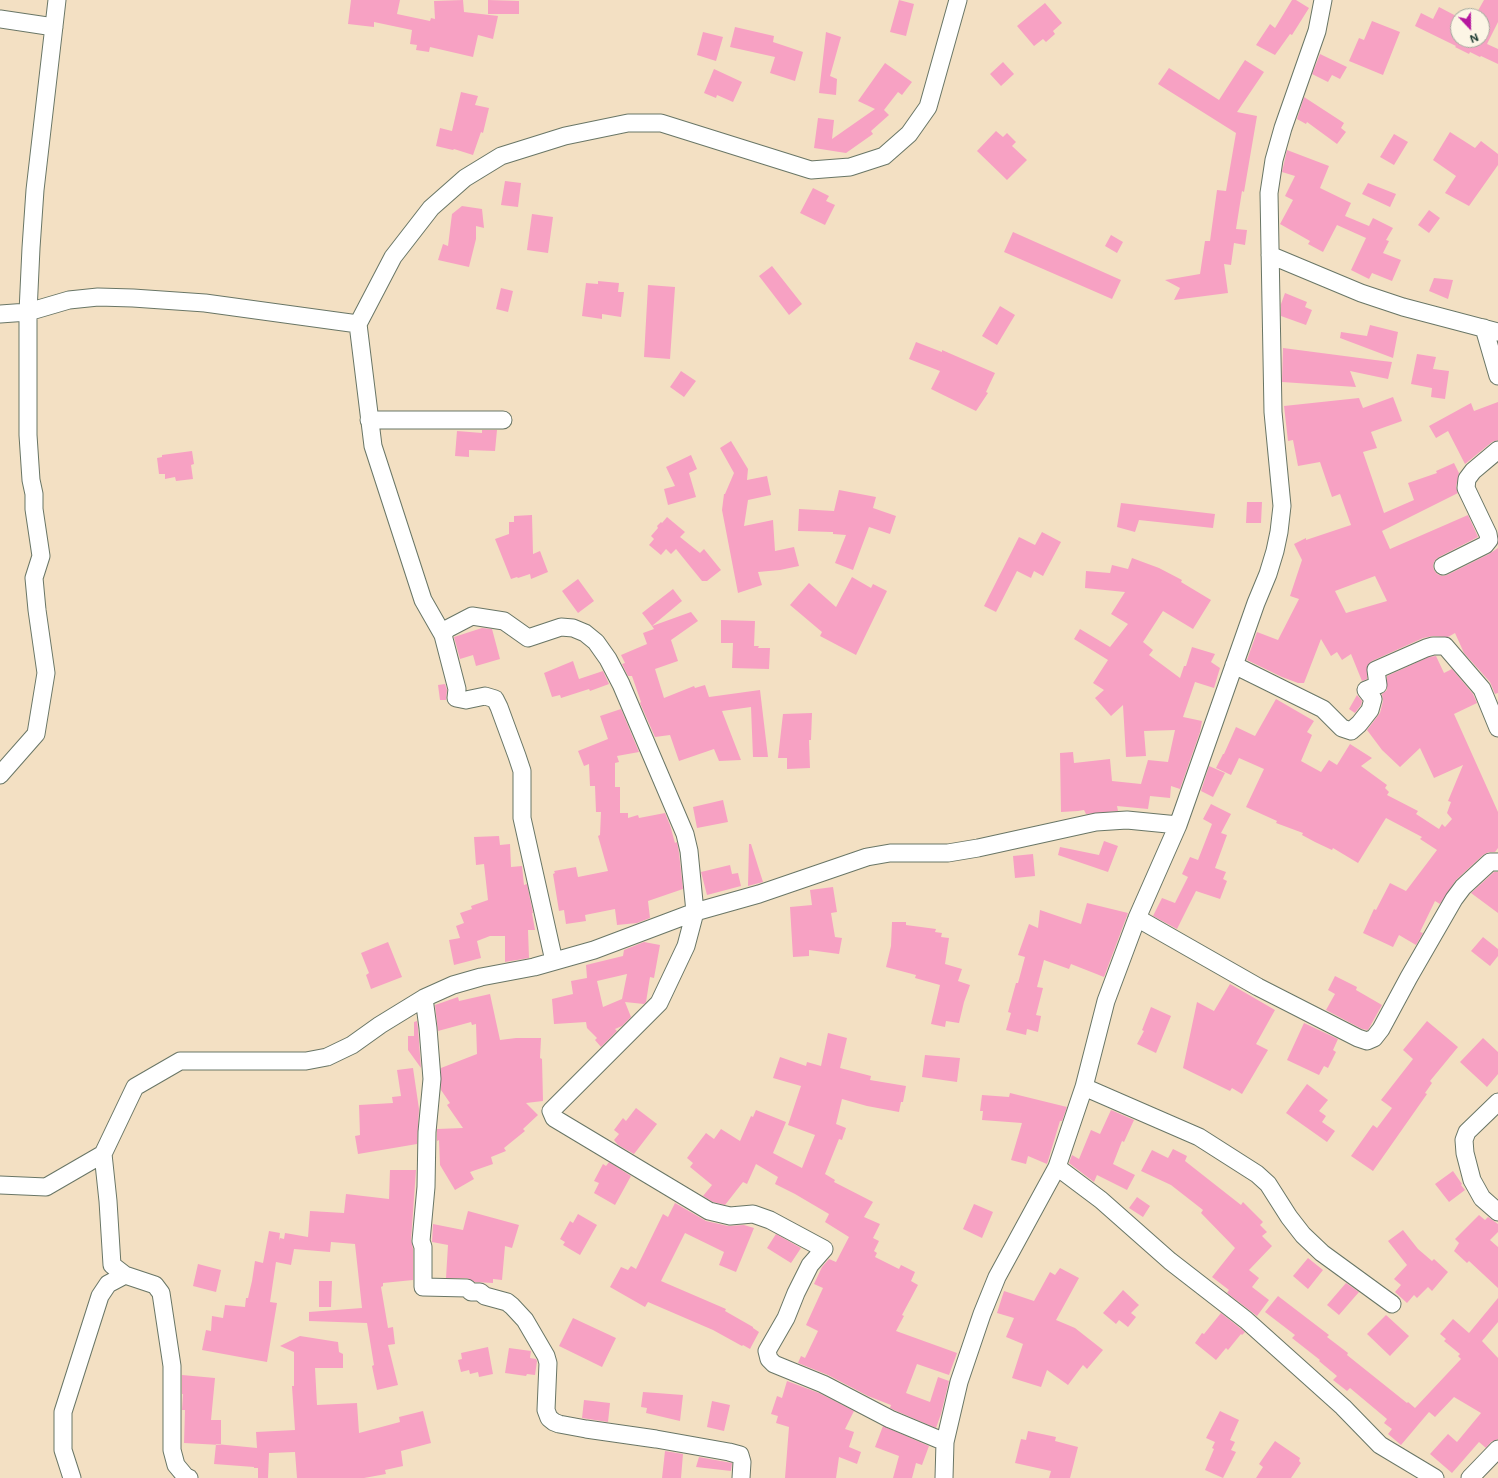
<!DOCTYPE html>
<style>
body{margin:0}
#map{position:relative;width:1498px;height:1478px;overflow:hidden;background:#f3e0c3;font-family:Mali,sans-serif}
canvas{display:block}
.north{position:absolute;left:1450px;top:8px;width:40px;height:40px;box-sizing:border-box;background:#fcf5e5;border:1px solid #a4ab9e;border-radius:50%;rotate:158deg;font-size:11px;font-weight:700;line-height:16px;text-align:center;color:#1f3d34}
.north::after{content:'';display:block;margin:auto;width:14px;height:18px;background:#b5179e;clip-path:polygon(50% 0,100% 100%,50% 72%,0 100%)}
</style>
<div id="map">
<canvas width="1498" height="1478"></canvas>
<div class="north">N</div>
</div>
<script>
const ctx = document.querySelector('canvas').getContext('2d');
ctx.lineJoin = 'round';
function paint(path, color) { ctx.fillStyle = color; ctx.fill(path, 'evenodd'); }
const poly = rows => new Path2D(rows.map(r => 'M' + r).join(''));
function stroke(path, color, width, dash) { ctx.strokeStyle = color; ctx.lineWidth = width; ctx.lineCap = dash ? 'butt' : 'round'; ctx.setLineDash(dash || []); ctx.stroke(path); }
paint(poly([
 [351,0,400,0,397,14,430,21,431,18,435,19,434,1,463,0,464,12,498,16,493,39,478,35,473,57,430,47,429,52,416,50,417,45,410,44,412,30,374,22,374,27,348,24],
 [488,0,519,1,519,14,488,14],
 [899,0,914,4,906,36,890,32],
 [1292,0,1296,0,1309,8,1292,35,1290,34,1275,55,1256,45,1270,24,1275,28],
 [1484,0,1498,0,1498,22,1487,44,1498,49,1498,64,1481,56,1480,57,1470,52,1469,54,1455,47,1456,46,1415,26,1421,13,1433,19,1439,7,1458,17,1458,40,1482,40,1482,16,1475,16],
 [1045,3,1062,23,1053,31,1055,34,1046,42,1043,39,1034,46,1017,26],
 [1372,21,1400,32,1383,75,1349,61,1359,38,1364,40],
 [735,27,774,36,773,42,803,52,795,81,770,73,775,57,730,47],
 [703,32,723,37,716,61,697,55],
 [826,32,841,37,830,76,837,79,836,95,819,93],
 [1320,54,1347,67,1340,79,1332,75,1328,82,1312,74],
 [1245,60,1264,72,1237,112,1257,116,1244,192,1242,191,1236,229,1247,230,1245,245,1234,243,1231,265,1224,264,1228,293,1174,300,1180,288,1165,280,1200,274,1205,241,1210,241,1217,190,1226,191,1236,133,1158,84,1169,68,1219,100],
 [1003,62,1014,74,1001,86,990,74],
 [885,63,912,82,902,95,898,92,884,110,889,115,871,131,873,134,846,153,814,148,818,118,834,120,832,139,875,109,858,101],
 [714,69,742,82,733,102,717,95,716,98,704,93],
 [461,92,478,96,475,105,489,108,483,133,481,132,473,155,454,149,453,150,436,146,440,128,452,131],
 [1304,97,1344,123,1341,128,1346,132,1337,144,1307,122,1306,124,1297,119],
 [996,131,1003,137,1007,133,1016,142,1012,146,1027,160,1007,180,977,151],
 [1450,132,1475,148,1481,141,1498,154,1498,165,1469,206,1445,193,1456,176,1433,160],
 [1394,134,1408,142,1394,165,1380,157],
 [1287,150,1329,166,1320,188,1351,203,1345,216,1369,226,1373,218,1393,228,1386,240,1389,241,1383,253,1401,260,1392,281,1372,273,1369,279,1351,270,1366,238,1337,225,1323,252,1308,244,1310,241,1280,224,1293,200,1285,196,1295,176,1282,172],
 [505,181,521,183,518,207,501,205],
 [1368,183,1396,194,1390,207,1362,194],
 [813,188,829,196,826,201,835,205,825,225,800,213],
 [462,206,482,209,484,228,476,226,476,239,469,267,438,260,443,244,448,246,452,214],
 [1429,210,1440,218,1429,233,1418,225],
 [532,214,553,217,548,253,527,250],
 [1013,232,1121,280,1112,299,1004,252],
 [1111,235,1123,242,1117,253,1105,246],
 [772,266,802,304,789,315,759,276],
 [1434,278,1453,280,1448,299,1429,291],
 [598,281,619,283,618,292,624,292,621,317,602,314,602,319,582,316,586,283,598,284],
 [648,285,675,287,670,359,644,357],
 [501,288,513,291,508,312,496,309],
 [1285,293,1307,302,1305,307,1312,310,1306,325,1281,316,1281,304],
 [1000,306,1015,315,997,345,982,336],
 [1370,325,1398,332,1393,358,1340,338,1341,332,1367,336],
 [916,342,942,352,942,350,995,373,986,392,988,393,976,411,931,389,940,371,909,359],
 [1283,348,1375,360,1392,362,1388,379,1350,371,1356,387,1282,382],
 [1417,354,1436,357,1433,369,1449,371,1445,399,1431,397,1432,388,1411,384],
 [681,371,696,381,684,397,670,387],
 [1393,397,1402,421,1371,432,1377,448,1363,452,1384,513,1414,500,1408,483,1437,473,1436,471,1454,463,1459,473,1456,487,1458,493,1382,531,1390,549,1468,515,1478,537,1439,557,1435,560,1433,565,1434,570,1437,574,1442,576,1447,575,1489,554,1498,548,1498,693,1495,694,1490,682,1464,653,1455,633,1448,637,1433,636,1423,638,1372,661,1367,666,1367,679,1362,681,1351,654,1342,660,1337,652,1331,656,1321,639,1304,683,1298,683,1282,677,1247,660,1257,632,1278,640,1299,599,1290,596,1302,560,1294,544,1306,538,1306,540,1351,525,1340,494,1332,497,1320,462,1298,466,1293,440,1288,441,1284,406,1359,398,1363,408],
 [1375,576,1387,601,1346,613,1335,591],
 [1498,402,1498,440,1492,442,1465,464,1448,431,1436,438,1429,426,1471,403,1474,411],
 [482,430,497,430,495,451,469,450,469,457,455,456,457,431,482,433],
 [731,441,748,469,747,480,767,476,771,495,748,500,744,526,773,520,775,551,794,547,799,566,780,570,758,572,762,585,738,593,722,510,724,494,725,494,734,473,720,448],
 [192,451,194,464,191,465,193,479,176,481,175,477,165,479,165,474,159,474,157,458,162,457,162,455],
 [691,455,697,469,689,473,696,497,668,505,664,489,675,486,666,467],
 [839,490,876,497,873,508,896,516,890,534,869,527,853,570,835,563,846,535,833,534,833,532,798,531,799,509,834,511],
 [1247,502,1262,502,1261,523,1246,523],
 [1121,503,1215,514,1213,528,1139,520,1135,532,1117,527],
 [532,515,533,554,540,551,548,572,531,579,530,574,518,578,517,577,511,579,495,539,509,534,509,522,514,522,514,516],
 [667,517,685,532,680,537,700,553,704,549,721,570,707,581,702,581,676,549,671,554,666,549,661,555,649,545,654,539,651,536,658,528,657,526,661,522,662,523],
 [1042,532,1061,542,1043,576,1034,571,1031,578,1017,571,996,612,984,606,1019,537,1035,545],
 [1132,558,1159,568,1182,580,1181,582,1211,600,1193,629,1163,611,1143,642,1153,650,1149,655,1180,678,1184,666,1186,666,1192,647,1215,654,1211,662,1220,668,1214,688,1195,682,1183,717,1202,721,1200,732,1180,789,1171,786,1170,798,1150,796,1148,809,1117,806,1118,811,1086,814,1084,810,1078,811,1061,812,1060,753,1073,752,1074,763,1110,759,1112,781,1141,784,1148,760,1168,762,1175,730,1144,731,1146,756,1126,757,1123,705,1111,716,1095,698,1104,690,1093,683,1108,660,1074,639,1080,629,1110,647,1128,624,1111,614,1125,592,1085,588,1086,571,1110,573,1112,565,1128,569],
 [852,577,871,588,873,584,887,591,856,655,820,636,822,632,790,605,809,583,836,607],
 [578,579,594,601,578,613,562,591],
 [673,589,682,601,652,626,642,613],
 [691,612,698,621,671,640,678,661,655,669,664,698,694,686,695,688,705,685,709,697,760,690,768,757,753,757,751,707,722,711,741,760,719,761,714,749,679,761,670,735,655,737,640,703,641,702,632,676,628,676,622,664,625,663,621,655,647,644,643,633,654,629,652,626],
 [721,620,755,621,754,646,759,646,758,648,770,648,769,669,732,668,733,643,721,643],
 [482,628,492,629,500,659,476,666,473,655,460,659,454,637],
 [1436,656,1444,673,1452,669,1473,694,1477,703,1454,714,1498,812,1498,848,1495,852,1489,852,1483,855,1456,880,1440,904,1435,901,1420,932,1423,933,1416,945,1399,935,1393,947,1363,933,1374,909,1376,910,1390,883,1406,891,1437,850,1420,839,1422,837,1386,818,1358,863,1333,848,1332,850,1315,842,1302,835,1303,833,1276,823,1277,821,1246,807,1264,769,1239,758,1231,775,1216,768,1223,754,1224,754,1236,727,1255,736,1276,699,1314,721,1307,732,1312,735,1301,761,1321,772,1329,760,1337,765,1350,744,1372,758,1361,766,1387,785,1385,788,1389,792,1387,795,1418,811,1416,814,1439,829,1442,824,1445,827,1452,819,1447,813,1451,802,1448,801,1463,765,1434,778,1420,748,1400,767,1382,750,1367,730,1380,713,1383,701,1382,694,1387,690,1387,676,1429,657],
 [573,661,579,679,603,671,609,684,590,691,589,689,561,698,560,695,552,697,544,673],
 [445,684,447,690,446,700,440,700,438,685],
 [1357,695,1362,701,1361,705,1355,713,1349,709],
 [621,709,639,752,617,756,619,762,615,763,615,787,620,787,620,813,628,813,628,818,638,815,639,818,665,813,670,825,675,843,677,842,679,853,683,889,648,901,650,918,637,923,617,925,615,909,585,915,586,921,566,924,564,910,559,911,553,874,555,873,554,871,576,867,578,877,608,871,598,836,600,835,601,812,596,812,595,786,590,786,589,764,584,766,578,751,608,739,600,716],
 [812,713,811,740,809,740,810,768,787,769,787,758,778,758,783,714],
 [1209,766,1225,773,1213,797,1201,791],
 [723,800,728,822,697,828,693,807],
 [1211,804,1231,814,1221,833,1227,835,1215,868,1226,872,1223,879,1227,881,1220,899,1196,891,1177,929,1153,916,1162,898,1175,903,1188,877,1182,874,1190,857,1198,860,1212,824,1203,819],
 [499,836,500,845,510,844,511,867,522,866,524,885,527,884,533,913,532,913,535,930,528,930,529,958,505,962,505,936,490,936,477,941,481,958,454,965,449,940,460,938,456,926,464,923,460,913,472,909,471,906,488,900,484,864,476,865,474,837],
 [1104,841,1118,846,1108,872,1058,855,1060,847,1099,855],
 [749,844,751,844,763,882,748,886],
 [1033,854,1035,876,1015,878,1013,856],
 [730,865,732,874,738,873,741,886,707,895,701,872],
 [1494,872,1498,872,1498,913,1471,893],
 [833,887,837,912,831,913,835,937,842,938,839,954,809,950,809,956,793,957,790,907,812,905,810,890],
 [1087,903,1128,913,1104,977,1071,964,1069,969,1044,960,1037,987,1043,988,1036,1015,1041,1016,1038,1032,1027,1029,1026,1035,1006,1030,1011,1013,1008,1012,1016,983,1018,983,1025,957,1018,955,1029,924,1038,928,1040,910,1081,924],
 [892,922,906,922,906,925,936,929,935,932,942,933,941,937,949,938,945,964,962,969,958,981,970,985,964,1002,959,1023,946,1021,945,1027,931,1024,940,985,915,978,916,975,886,967,891,946],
 [1483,937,1498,949,1498,956,1490,966,1471,951],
 [388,942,402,977,371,989,366,975,369,973,361,953],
 [644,942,660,945,654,978,650,977,646,1002,644,1004,625,1002,631,1017,622,1026,615,1029,617,1031,601,1047,595,1040,597,1038,587,1028,586,1022,554,1024,552,999,573,994,571,981,587,978,586,965,623,956,624,950],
 [627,974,622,999,603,1007,597,981],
 [1335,976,1357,987,1356,990,1382,1005,1368,1030,1362,1029,1326,1010,1335,994,1328,990],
 [1230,984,1275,1010,1256,1044,1268,1050,1242,1094,1232,1088,1230,1091,1183,1068,1197,1002,1214,1011],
 [490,994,500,1040,516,1038,541,1038,540,1058,542,1059,543,1101,526,1103,538,1115,523,1129,525,1131,504,1148,506,1151,491,1157,493,1164,470,1172,474,1179,455,1190,440,1165,439,1140,437,1141,437,1129,463,1128,447,1105,450,1103,441,1090,441,1068,477,1054,476,1024,472,1025,471,1022,438,1031,435,1005,458,997,459,1001],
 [1151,1007,1171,1016,1156,1053,1137,1044,1144,1031,1142,1030],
 [417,1021,418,1029,421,1068,408,1050,408,1036,414,1036,414,1022],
 [1427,1021,1458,1047,1430,1081,1432,1083,1425,1093,1427,1094,1373,1171,1351,1156,1373,1125,1377,1128,1392,1108,1381,1100,1413,1059,1403,1050],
 [1304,1023,1338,1039,1333,1050,1336,1052,1328,1068,1324,1066,1319,1075,1287,1060],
 [828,1033,847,1038,840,1068,871,1076,870,1080,906,1086,903,1102,901,1102,899,1112,867,1106,842,1099,836,1124,846,1128,842,1140,839,1139,825,1174,835,1180,834,1182,873,1202,864,1217,880,1224,873,1238,879,1241,874,1251,877,1253,875,1257,899,1269,901,1265,915,1272,911,1281,918,1285,902,1315,904,1316,896,1331,957,1353,949,1375,917,1364,906,1393,930,1402,938,1377,949,1381,941,1414,936,1428,894,1410,890,1408,891,1405,868,1396,828,1375,798,1363,801,1356,805,1358,818,1331,806,1325,823,1288,814,1284,822,1267,829,1259,836,1262,849,1237,825,1222,829,1214,795,1194,775,1184,778,1177,756,1164,747,1184,743,1182,725,1205,713,1202,703,1196,712,1185,690,1167,693,1163,687,1158,706,1133,714,1139,721,1129,740,1141,751,1116,753,1117,756,1110,786,1122,773,1153,802,1168,815,1135,788,1125,801,1086,773,1078,780,1057,806,1066,807,1062,821,1066],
 [1483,1038,1498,1052,1498,1074,1487,1087,1460,1062],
 [925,1055,960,1058,957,1082,922,1077],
 [413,1068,419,1109,417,1144,358,1154,355,1136,360,1135,359,1105,393,1103,392,1097,401,1096,397,1070],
 [1307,1084,1328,1100,1319,1111,1326,1116,1322,1122,1335,1131,1327,1142,1286,1113],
 [1010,1093,1067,1107,1062,1121,1060,1121,1047,1164,1028,1156,1026,1164,1011,1160,1022,1123,982,1120,983,1111,980,1111,982,1095,1009,1097],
 [636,1108,657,1124,634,1154,618,1145,614,1140,619,1134,614,1130,623,1118,626,1121],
 [1111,1110,1134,1120,1124,1142,1122,1141,1113,1164,1135,1175,1127,1190,1097,1175,1094,1182,1069,1163,1072,1155,1079,1159,1091,1130,1100,1134],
 [1173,1149,1187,1156,1185,1161,1241,1205,1243,1202,1263,1222,1260,1225,1267,1232,1262,1236,1272,1246,1249,1270,1259,1278,1252,1287,1269,1300,1257,1316,1227,1293,1229,1290,1212,1277,1235,1248,1201,1213,1203,1210,1171,1185,1141,1171,1152,1150,1168,1158],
 [609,1162,631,1176,615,1205,594,1193,599,1183,594,1181,603,1164,606,1166],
 [390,1170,416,1170,411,1240,413,1249,413,1280,383,1283,383,1286,381,1287,388,1328,393,1327,395,1344,388,1345,398,1385,377,1390,372,1366,374,1365,367,1323,309,1321,309,1312,362,1308,355,1244,331,1242,330,1252,294,1249,291,1265,276,1262,270,1302,277,1303,267,1362,202,1350,206,1330,211,1331,212,1316,223,1318,225,1305,245,1307,246,1298,248,1298,252,1281,255,1261,263,1263,269,1231,280,1233,279,1241,280,1238,284,1239,285,1233,308,1237,310,1211,344,1213,346,1194,389,1199],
 [1453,1171,1462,1184,1461,1185,1465,1190,1449,1202,1435,1184],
 [1137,1197,1150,1206,1143,1217,1129,1208],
 [675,1203,706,1221,728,1226,744,1225,754,1228,736,1272,719,1265,724,1252,685,1233,661,1281,726,1309,725,1311,753,1327,753,1328,759,1332,750,1349,743,1345,742,1346,713,1330,648,1302,645,1307,610,1287,621,1267,628,1270,631,1266,636,1269,663,1214,668,1217],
 [974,1204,993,1212,982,1238,963,1229],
 [468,1211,519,1225,512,1248,505,1246,502,1280,493,1279,493,1283,475,1282,467,1278,446,1278,448,1245,432,1242,433,1224,463,1230],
 [578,1214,597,1225,580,1255,563,1245,565,1242,560,1239,570,1221,573,1223],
 [1479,1215,1485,1220,1488,1217,1498,1224,1498,1232,1490,1240,1498,1247,1498,1288,1469,1261,1467,1263,1454,1251,1459,1243,1455,1239],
 [1403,1230,1418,1249,1432,1261,1434,1259,1448,1272,1432,1291,1428,1287,1417,1298,1414,1295,1407,1303,1395,1292,1401,1285,1394,1279,1407,1265,1388,1241],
 [776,1234,801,1248,791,1263,767,1248],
 [1308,1258,1323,1270,1308,1289,1293,1276],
 [198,1264,221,1270,216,1292,193,1286],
 [1060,1268,1079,1278,1056,1320,1075,1328,1103,1350,1087,1369,1083,1365,1068,1385,1047,1370,1041,1387,1012,1378,1023,1344,1006,1337,1014,1318,997,1313,1004,1291,1034,1301,1050,1272,1055,1275],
 [319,1281,332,1281,331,1307,319,1307],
 [1346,1283,1359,1292,1339,1315,1327,1305],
 [1123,1290,1139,1305,1131,1313,1136,1317,1128,1327,1119,1320,1116,1324,1103,1313],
 [1278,1296,1329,1335,1327,1337,1348,1353,1347,1355,1407,1403,1408,1402,1415,1408,1461,1359,1458,1356,1460,1354,1444,1341,1446,1339,1440,1334,1453,1319,1469,1333,1498,1298,1498,1322,1482,1341,1498,1358,1498,1439,1491,1442,1486,1448,1479,1442,1452,1473,1430,1454,1448,1434,1457,1442,1481,1413,1454,1397,1435,1417,1429,1412,1401,1445,1388,1434,1392,1429,1384,1423,1387,1419,1350,1388,1347,1391,1333,1380,1337,1376,1319,1361,1320,1360,1292,1338,1295,1335,1265,1312],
 [1221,1313,1245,1332,1242,1335,1241,1334,1228,1350,1226,1348,1216,1360,1195,1343,1202,1333,1204,1334],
 [1386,1315,1409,1336,1390,1356,1367,1334],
 [573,1318,616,1338,602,1367,559,1346],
 [300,1336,338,1342,339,1352,343,1354,343,1368,315,1368,317,1405,357,1403,359,1433,400,1422,399,1417,423,1411,431,1443,401,1451,403,1466,385,1470,386,1474,364,1478,297,1478,295,1452,269,1453,268,1478,258,1478,258,1468,254,1468,254,1467,214,1464,216,1444,257,1448,256,1432,295,1430,292,1386,294,1386,294,1352,280,1346],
 [488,1347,493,1374,479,1377,478,1372,470,1374,469,1370,461,1372,458,1360,462,1359,461,1353],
 [509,1348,531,1351,530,1358,536,1359,537,1361,535,1375,527,1374,526,1376,505,1373],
 [182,1375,215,1378,211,1420,221,1420,221,1445,184,1443,185,1410,182,1410,183,1394,182,1394],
 [787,1381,819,1393,854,1411,845,1429,854,1432,849,1447,861,1452,857,1464,839,1457,836,1478,785,1478,789,1427,776,1423,778,1416,771,1414,777,1396,782,1398],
 [643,1392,683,1395,680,1421,646,1413,647,1408,641,1407],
 [584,1400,610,1403,608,1422,582,1418],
 [712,1401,730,1405,724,1431,707,1427],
 [1220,1411,1239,1420,1230,1440,1235,1442,1231,1450,1236,1452,1223,1478,1205,1470,1214,1449,1212,1448,1215,1442,1206,1438],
 [883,1426,929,1446,922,1465,916,1463,912,1478,893,1478,899,1456,875,1447],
 [1028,1431,1056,1437,1055,1441,1078,1447,1070,1478,1049,1478,1051,1471,1015,1463,1021,1439,1026,1440],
 [1275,1441,1300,1458,1299,1461,1301,1463,1291,1478,1256,1478,1263,1467,1259,1464],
 [665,1451,683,1454,681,1478,662,1478],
 [699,1457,732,1463,731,1471,696,1467]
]), '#f7a1c3');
const street = poly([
 [0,19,54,27],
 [1270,255,1361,293,1403,307,1498,332],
 [0,314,28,312,69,300,98,297,133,298,205,303,358,324],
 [1484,328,1498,376],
 [369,420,503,420],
 [1443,566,1485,545,1489,540,1488,534,1466,488,1467,479,1473,471,1498,450],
 [443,635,447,629,472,616,504,621,528,638,561,627,573,628,585,633,596,642,608,659,621,684,685,834,689,851,695,912,686,946,659,1003,551,1111,554,1118,709,1211,730,1216,753,1214,770,1220,824,1249,810,1265,796,1293,786,1318,767,1351,769,1359,774,1364,823,1384,890,1419,945,1442],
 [1234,665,1323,709,1342,728,1351,731,1359,724,1370,710,1373,699,1366,690,1378,685,1376,670,1426,648,1433,646,1445,646,1482,689,1498,728],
 [0,775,36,734,46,673,37,610,34,578,41,556,34,509,34,494,31,480,28,435,28,312,31,248,35,190,57,0],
 [1137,918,1258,987,1358,1038,1367,1041,1374,1038,1381,1029,1409,977,1454,899,1463,887,1490,862,1498,862],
 [554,961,522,818,522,771,517,756,499,707,495,699,485,696,466,700,456,698,457,689,443,635,423,600,373,446,358,324,393,257,431,208,465,178,501,156,565,136,628,123,661,123,811,170,850,167,884,156,909,134,928,107,958,0],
 [424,998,428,1028,432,1079,427,1132,426,1187,421,1241,423,1247,423,1287,467,1288,471,1292,480,1292,485,1296,507,1302,512,1306,525,1320,546,1356,548,1363,546,1410,549,1418,554,1422,559,1424,586,1429,656,1439,729,1452,740,1455,742,1462,741,1478],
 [1084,1087,1199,1137,1257,1174,1268,1184,1289,1217,1303,1235,1322,1253,1392,1304],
 [1498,1102,1467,1132,1464,1140,1465,1153,1472,1180,1482,1198,1498,1212],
 [103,1154,108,1201,112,1265,125,1275,155,1285,161,1293,172,1366,172,1450,176,1465,186,1477,189,1478],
 [1057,1167,1101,1200,1170,1261,1246,1320,1343,1407,1380,1445,1435,1478],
 [0,1185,46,1187,103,1154,135,1087,180,1061,306,1061,327,1057,352,1045,380,1025,424,998,453,985,481,977,534,967,594,950,695,912,759,894,867,857,890,853,948,853,978,848,1096,822,1127,820,1178,825],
 [72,1478,63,1450,63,1412,100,1296,108,1284,125,1275],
 [944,1478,945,1442,959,1382,982,1314,997,1277,1057,1167,1084,1087,1106,1001,1137,918,1178,825,1256,603,1268,574,1275,551,1279,532,1282,506,1273,412,1269,193,1274,160,1283,128,1317,31,1323,0],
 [1470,1478,1498,1449]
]);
stroke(street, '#697666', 19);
stroke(street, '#fff', 17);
</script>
